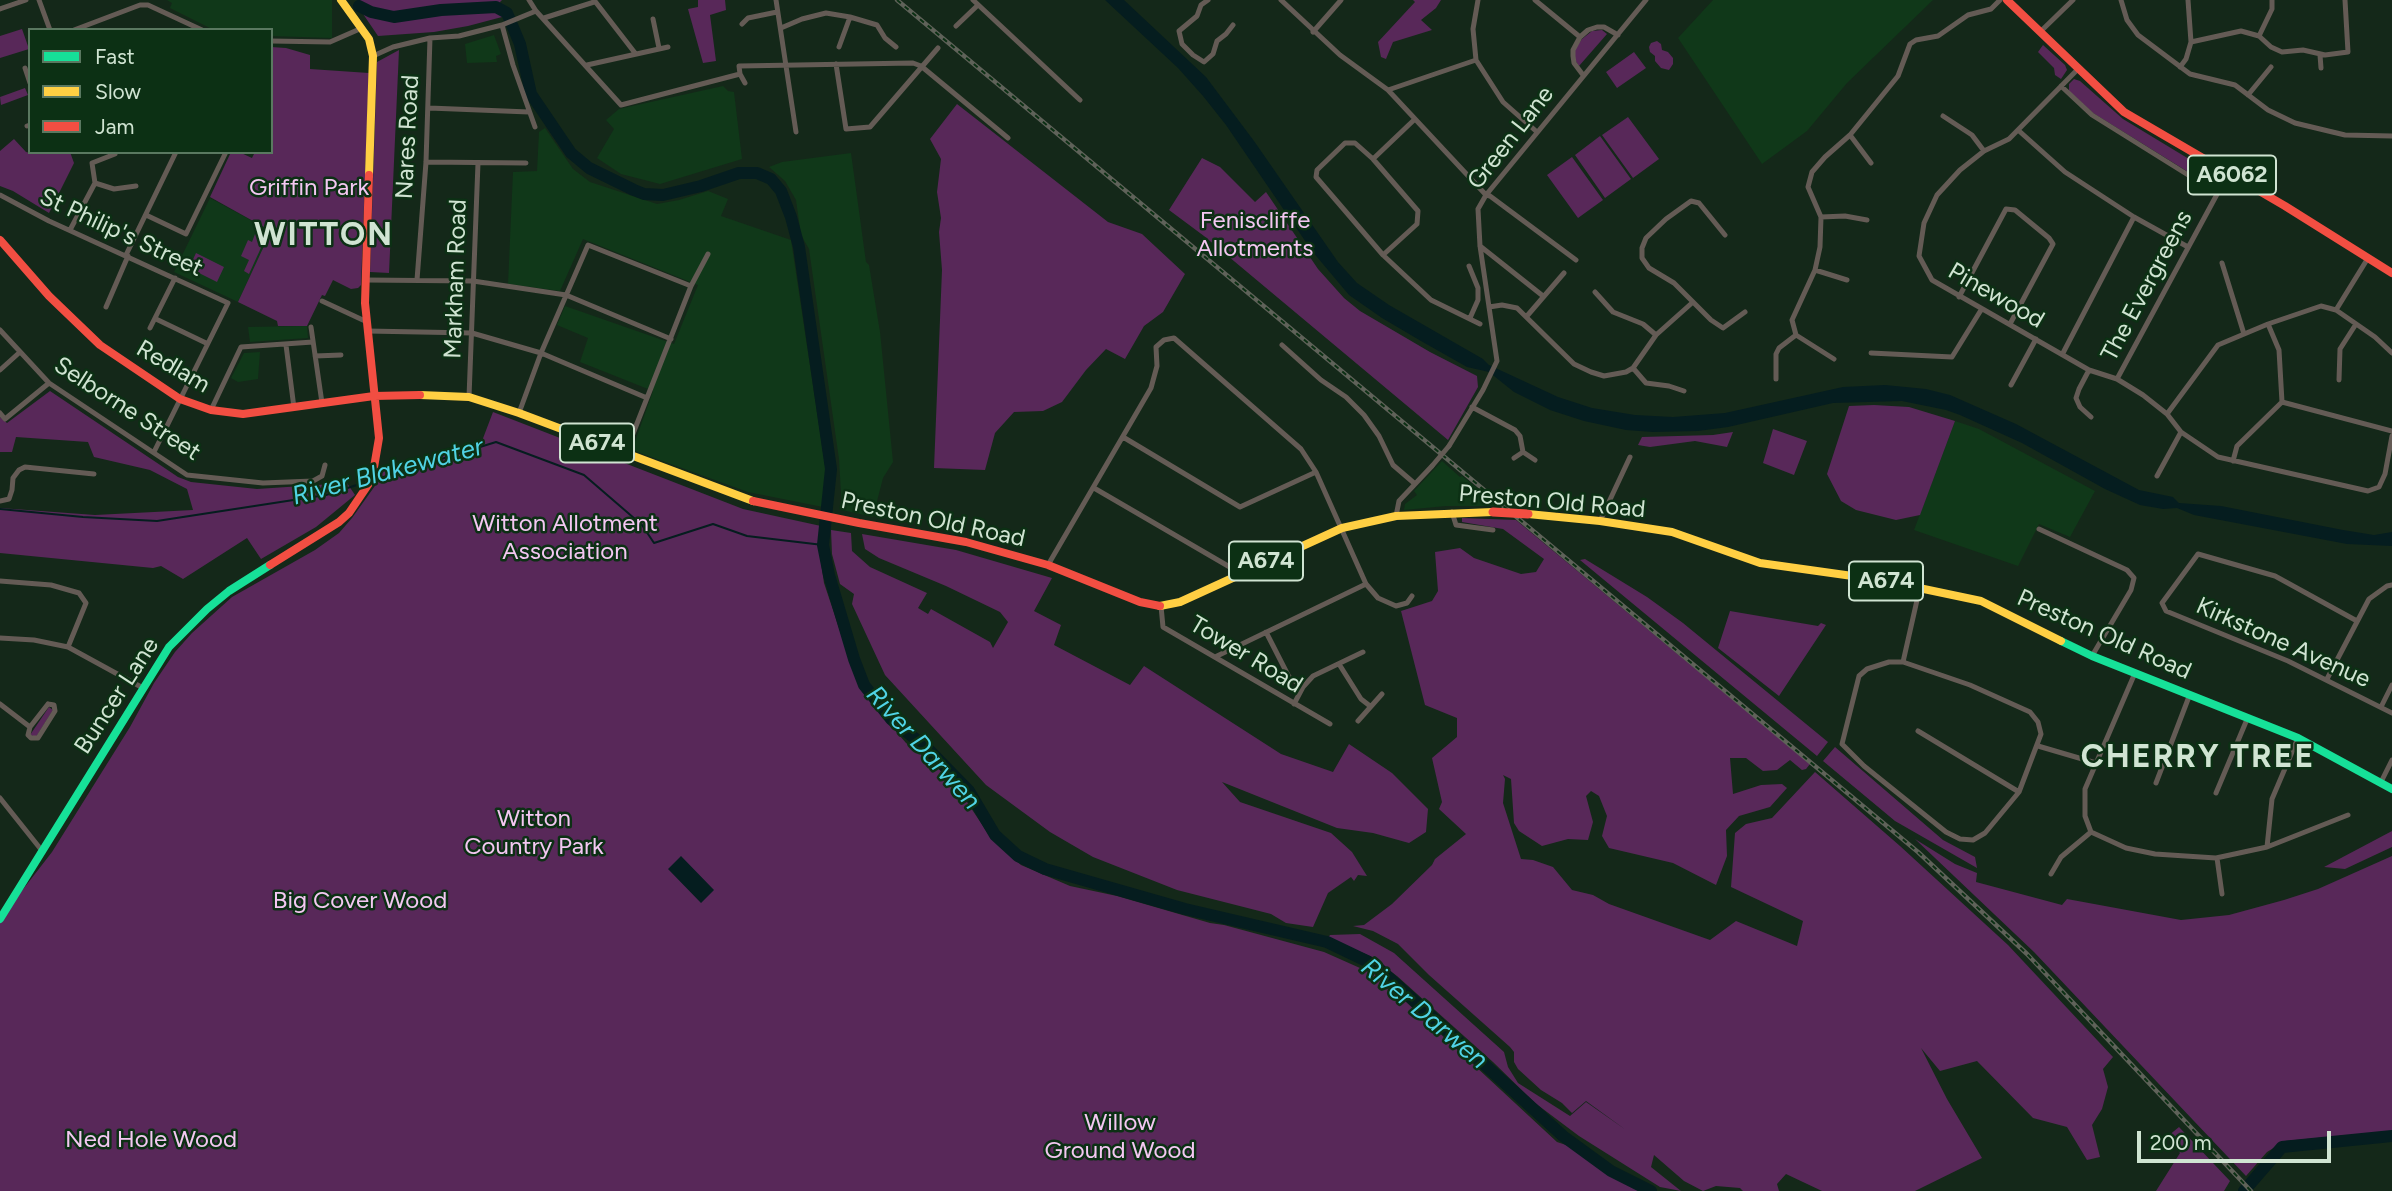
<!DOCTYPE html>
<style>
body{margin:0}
#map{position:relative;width:2392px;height:1191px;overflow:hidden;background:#142819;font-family:Figtree,sans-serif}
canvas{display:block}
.legend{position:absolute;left:28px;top:28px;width:245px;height:126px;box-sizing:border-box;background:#0c3014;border:2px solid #5a7860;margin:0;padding:9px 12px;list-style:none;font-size:21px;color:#d0e4d2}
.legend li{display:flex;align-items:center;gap:14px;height:35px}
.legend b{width:35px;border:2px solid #5a7860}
.scale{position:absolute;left:2137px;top:1131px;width:194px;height:32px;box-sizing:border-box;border:4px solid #d0e4d2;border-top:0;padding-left:9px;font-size:21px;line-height:24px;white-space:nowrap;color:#d0e4d2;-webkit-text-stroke:5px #0c3014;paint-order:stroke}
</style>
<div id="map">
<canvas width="2392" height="1191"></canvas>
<ul class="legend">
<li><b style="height:9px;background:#16e098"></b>Fast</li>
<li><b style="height:9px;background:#ffcf43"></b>Slow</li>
<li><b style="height:9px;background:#f24e42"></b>Jam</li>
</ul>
<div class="scale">200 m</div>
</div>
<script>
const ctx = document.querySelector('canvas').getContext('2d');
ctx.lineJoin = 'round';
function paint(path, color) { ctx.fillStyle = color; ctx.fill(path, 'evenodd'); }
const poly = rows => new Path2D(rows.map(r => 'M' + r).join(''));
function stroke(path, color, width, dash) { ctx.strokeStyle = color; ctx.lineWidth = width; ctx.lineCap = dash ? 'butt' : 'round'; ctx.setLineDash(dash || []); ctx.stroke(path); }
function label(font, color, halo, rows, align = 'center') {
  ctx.font = font + ' Figtree,sans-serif'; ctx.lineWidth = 5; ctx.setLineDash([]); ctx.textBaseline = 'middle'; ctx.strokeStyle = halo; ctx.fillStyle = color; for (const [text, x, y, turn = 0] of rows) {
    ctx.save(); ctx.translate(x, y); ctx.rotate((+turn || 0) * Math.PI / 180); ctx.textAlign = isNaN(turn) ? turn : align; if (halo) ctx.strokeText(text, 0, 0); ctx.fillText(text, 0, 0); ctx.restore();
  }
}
paint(poly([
 [167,0,332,0,332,38,271,36,271,30,214,30,170,8,172,3],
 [1713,0,1933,0,1847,83,1807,131,1762,164,1678,38],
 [494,35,501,54,496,56,497,62,467,63,465,44],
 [723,86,728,91,734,92,742,159,660,184,621,174,597,158,614,129,606,120,619,109],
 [545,128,573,169,590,182,657,204,679,200,708,191,728,199,721,216,791,240,826,472,823,507,748,492,632,450,653,391,580,362,588,338,557,325,565,306,674,344,698,285,583,239,560,291,508,284,513,172,537,171,539,132],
 [851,153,866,262,869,265,880,332,893,462,883,478,873,517,842,510,839,459,809,249,801,235,796,200,785,181,769,167,782,162],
 [210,198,271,231,238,302,174,272],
 [307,326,308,338,250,342,248,327],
 [260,352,258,379,238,382,231,378,244,353],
 [1955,421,1979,429,2095,491,2070,537,2039,524,2018,566,1914,530],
 [1442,461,1460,477,1462,476,1500,506,1446,506,1404,510,1405,504,1417,495,1414,491]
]), '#103819');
paint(poly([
 [360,0,502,0,500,2,504,15,502,14,502,17,468,26,434,32,378,36,359,8],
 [698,0,725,0,726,10,710,15,716,61,703,63,688,9,698,7],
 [1413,0,1441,0,1436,8,1421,20,1432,30,1393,42,1386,59,1381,57,1378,42,1415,2],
 [22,29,29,49,0,58,0,36],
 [1602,30,1607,34,1579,66,1575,60,1575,49,1582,39,1592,31],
 [1657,41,1661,44,1662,50,1668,52,1673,58,1673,64,1669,70,1661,68,1655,61,1655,56,1650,52,1649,47,1651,43],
 [2043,45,2065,65,2067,70,2061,79,2055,75,2054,68,2038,52],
 [271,47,286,48,310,55,310,69,369,73,361,285,358,288,351,289,333,280,325,296,322,295,307,326,278,326,277,321,238,302,271,231,210,197,231,152,239,152,252,158,254,154,251,152,271,152],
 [399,50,389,273,370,272,377,62],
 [1634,52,1646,68,1617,88,1606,72],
 [2074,79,2080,81,2123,119,2217,176,2218,182,2216,185,2206,183,2093,113,2069,91,2069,84],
 [25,88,28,95,1,105,0,97],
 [957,104,1108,222,1142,234,1185,274,1163,312,1144,326,1125,359,1106,349,1086,370,1062,402,1043,411,1014,412,995,433,985,470,934,468,942,270,939,232,941,218,937,192,941,159,930,139],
 [1628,117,1659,159,1633,178,1602,135],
 [1600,136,1631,179,1605,198,1575,155],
 [14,139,26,152,31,153,70,152,74,163,49,213,13,191,0,186,0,151],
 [1572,157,1603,200,1578,218,1547,175],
 [1202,158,1220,167,1255,202,1266,192,1318,269,1344,298,1360,311,1430,352,1477,376,1478,387,1448,440,1204,236,1169,210],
 [255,234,265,239,249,274,244,271,249,260,241,256,248,240,252,242],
 [196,253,224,267,217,282,189,268],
 [50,391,178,477,191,482,257,489,347,483,355,495,316,527,261,559,247,538,183,579,161,566,153,568,0,553,0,508,95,515,193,510,187,489,150,470,94,457,88,442,16,437,12,452,0,452,0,417,7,423],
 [1874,405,1909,407,1955,421,1920,515,1896,520,1856,510,1841,501,1827,474,1849,406],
 [493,412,743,509,821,526,819,549,824,583,856,679,876,708,906,743,934,764,959,790,991,838,1021,865,1070,886,1117,896,1210,923,1224,925,1324,952,1378,976,1557,1142,1569,1146,1640,1191,0,1191,0,919,52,852,130,727,154,683,175,652,192,633,232,597,315,550,339,533,352,518,377,483,379,472,482,441],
 [1773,429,1807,441,1794,475,1763,463],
 [1733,432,1727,447,1695,441,1650,447,1638,445,1642,437,1713,435],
 [1462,518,1516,520,1810,764,1806,769,1802,770,1790,760,1777,770,1763,771,1746,758,1730,758,1733,794,1761,785,1782,784,1787,788,1770,807,1739,816,1726,830,1727,856,1716,885,1673,863,1609,848,1602,836,1607,816,1599,796,1591,791,1586,796,1593,822,1588,840,1568,839,1542,846,1519,831,1514,823,1511,779,1503,775,1505,779,1503,803,1521,859,1533,860,1553,867,1572,890,1593,895,1609,904,1710,940,1736,921,1797,946,1803,921,1731,887,1735,833,1746,824,1772,818,1815,772,1900,846,2008,945,2113,1057,2103,1069,2108,1087,2102,1109,2092,1125,2100,1157,2087,1160,2067,1127,2033,1118,1977,1061,1940,1071,1921,1048,1947,1099,1982,1158,1915,1191,1822,1191,1786,1174,1777,1184,1779,1191,1743,1191,1740,1188,1716,1186,1703,1191,1684,1181,1654,1155,1651,1167,1681,1191,1660,1187,1579,1136,1535,1103,1493,1062,1397,976,1370,956,1328,938,1330,935,1360,934,1394,953,1504,1052,1508,1067,1518,1083,1570,1116,1586,1102,1626,1130,1586,1101,1572,1113,1562,1103,1541,1090,1518,1069,1514,1062,1514,1052,1510,1047,1429,975,1398,944,1373,931,1353,926,1364,925,1392,904,1432,865,1435,859,1466,834,1439,809,1442,802,1432,758,1457,737,1457,718,1425,705,1401,611,1432,601,1438,591,1435,552,1460,548,1474,558,1521,574,1536,572,1544,559,1503,529,1462,522],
 [831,530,851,533,852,551,870,567,927,593,918,608,928,614,931,609,990,642,993,648,1008,622,1000,612,946,586,879,558,865,549,862,534,956,550,1052,578,1034,611,1061,625,1054,645,1130,685,1144,666,1281,754,1333,772,1349,744,1392,773,1428,809,1426,832,1409,843,1373,833,1337,828,1222,782,1240,802,1331,833,1352,852,1367,876,1358,875,1354,881,1351,877,1328,893,1313,927,1286,923,1271,914,1177,890,1093,857,1050,832,986,785,885,675,852,604,854,594,840,584,832,554],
 [1585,559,1647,597,1683,623,1828,742,1817,756,1580,560],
 [1730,611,1818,626,1821,623,1826,625,1779,696,1718,648],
 [49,707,53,710,36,737,30,735],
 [1835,747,1943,840,1975,857,1977,868,1895,821,1823,761],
 [2392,831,2392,847,2345,869,2324,867],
 [1915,839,1955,864,1977,873,1976,882,2062,905,2067,899,2181,920,2229,915,2284,900,2318,889,2392,856,2392,1131,2285,1141,2267,1152,2246,1176,2034,952],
 [2179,1127,2230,1181,2224,1191,2156,1191,2180,1153,2168,1136]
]), '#582859');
paint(poly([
 [1105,0,1124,0,1206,77,1254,141,1338,262,1357,283,1389,305,1483,359,1489,365,1558,397,1592,408,1635,415,1673,417,1725,413,1843,387,1885,385,1926,389,1950,395,2016,424,2139,490,2173,497,2179,503,2221,506,2343,530,2374,535,2392,532,2392,546,2347,544,2194,515,2177,508,2163,509,2140,505,2105,489,2022,443,1960,415,1946,410,1902,401,1833,403,1728,427,1698,431,1653,432,1626,430,1584,421,1550,410,1514,392,1489,372,1467,367,1421,341,1382,318,1349,295,1312,251,1226,125,1203,96,1178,68],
 [681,856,714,890,701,903,668,869]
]), '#051d1f');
stroke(poly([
 [374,480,496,442,584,475,642,525,654,543,713,524,747,536,823,545],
 [0,509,83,517,157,521,326,495,366,482]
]), '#051d1f', 2);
stroke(poly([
 [359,6,371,12,394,17,441,10,496,7,507,13,520,44,531,94,571,153,589,168,634,190,644,194,663,195,701,186,739,173,757,173,771,179,781,191,791,217,799,247,831,469,823,545,829,575,854,659,864,685,891,719,929,750,969,791,995,835,1018,856,1045,869,1185,909,1327,942,1375,965,1563,1136,1611,1171,1651,1191],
 [2244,1191,2282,1147,2392,1136]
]), '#051d1f', 12);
stroke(poly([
 [39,0,50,30],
 [529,0,536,11,621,105,740,74],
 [594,0,635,53],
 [776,0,796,132],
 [973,0,1080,100],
 [1208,0,1201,5,1197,16,1179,31,1182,44,1193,55,1204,62,1213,54,1217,41,1226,34,1233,25],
 [1281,0,1340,55,1388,90,1486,195,1490,196,1576,260],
 [1478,0,1473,29,1476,60,1503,102,1537,132],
 [1535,0,1580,37],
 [2121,0,2127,20,2138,35,2190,74,2235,85,2268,110,2295,123,2345,135,2392,136],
 [0,9,26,0],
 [544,18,594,2],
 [653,19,659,48],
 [742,24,748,18,777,12],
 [502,25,513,65,535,127],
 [956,26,978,5],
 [781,28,802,19,826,13,850,17,877,25,885,38,896,47],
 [74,30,140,5,148,5,202,30],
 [1313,32,1341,0],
 [2040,32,2073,0],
 [2259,36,2272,9,2272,0],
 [271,41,330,42,362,28],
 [2191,42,2241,31,2259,36,2271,47,2282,52,2303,50,2325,55,2348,52,2345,0],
 [839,47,850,17],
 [2320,55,2321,68],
 [373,56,393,47,430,38,459,36,502,25,536,11],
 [836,64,846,129,870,127,938,48],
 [587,65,668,47],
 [2180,67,2186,59,2191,42,2188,0],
 [25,68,30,83],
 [2078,69,2009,139,1984,151,1960,170,1937,195,1924,223,1919,256,1932,280,2089,370,2117,379,2143,395,2167,414,2181,432,2218,457,2368,491,2379,487,2385,474,2392,436],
 [1583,75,1574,63,1573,56,1573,50,1580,37,1588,30,1597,27,1604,27,1618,35],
 [745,83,740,74,739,66,913,63,921,66,1008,138],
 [2061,86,2092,115,2217,193],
 [1388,90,1476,60],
 [2248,95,2271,67],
 [429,108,529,112],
 [1943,116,1972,135,1984,151],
 [27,126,30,125],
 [2018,130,2065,172,2134,217,2188,247],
 [1850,135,1871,163],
 [1373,159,1415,119],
 [426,162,526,163],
 [95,183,114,189,136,186],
 [0,195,49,221,228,303,154,452],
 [146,215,186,234,226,152],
 [1821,217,1845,216,1867,220],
 [70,230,95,183,92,163,115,154],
 [1725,235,1699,203,1691,201,1666,219,1646,238,1642,248,1642,258,1649,268,1674,283,1711,320,1723,328,1745,312],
 [1480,246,1543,296],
 [126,255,176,152],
 [1383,255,1417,224,1418,211,1373,159,1355,143,1345,143,1317,170,1316,177,1383,255,1431,300,1480,324],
 [2222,263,2244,334],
 [1469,266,1478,288,1478,300,1470,318],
 [1815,270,1847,280],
 [366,280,473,281,566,295,671,339],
 [417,280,426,162,430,38],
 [1595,292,1613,312,1643,324,1656,335],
 [1959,297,2006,209,2015,210,2049,238,2053,244,2010,324],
 [322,301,365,321],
 [106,307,128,256],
 [1489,307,1502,305,1517,308,1574,364,1591,372,1604,376,1626,372,1633,368,1656,335,1693,302],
 [2336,310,2368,258],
 [1527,316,1564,273],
 [156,319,206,343],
 [311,327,322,403],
 [150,328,175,278],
 [0,330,49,383,187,475,263,483,313,481,322,476,325,465],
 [367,331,472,333,541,353,647,398],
 [286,345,294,408],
 [1282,345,1321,380,1346,397,1364,415,1379,436,1393,465,1414,483],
 [1871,353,1952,357,1981,310],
 [2063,353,2134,217],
 [315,356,341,355],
 [1834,359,1796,335,1792,320,1815,270,1820,247,1821,217,1808,187,1812,172,1825,157,1850,135,1898,76,1910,44,1916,40,1938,36,1968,15,1991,9,2000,0],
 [1633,368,1646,383,1669,386,1684,391],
 [0,370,20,352],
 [2089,370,2079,389,2076,398,2080,407,2091,417],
 [1776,379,1776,354,1779,348,1796,335],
 [2117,379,2228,174],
 [2339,380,2340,349,2356,324],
 [2011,385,2036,339],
 [469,397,478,163],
 [2282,402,2392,431],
 [1472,407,1515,430,1520,436,1523,452,1514,458],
 [211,410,241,347,313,342],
 [0,413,5,419,49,383],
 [519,413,541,353,588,245,691,286],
 [2167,414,2218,345,2268,324,2321,306,2336,310,2375,337,2392,353],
 [1123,437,1240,507,1316,472],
 [1449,446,1483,390,1497,361,1480,246,1478,209,1486,195,1646,0],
 [1523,452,1535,460],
 [625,454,691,286,708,254],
 [2233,461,2237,446,2282,402,2279,350,2268,324],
 [2157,476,2181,432],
 [1094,488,1240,573],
 [0,501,9,499,12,490,13,478,19,470,25,467,94,474],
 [1452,512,1456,525,1493,530],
 [1396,516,1399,501,1432,466],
 [1600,521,1630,457],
 [2039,529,2127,570,2134,578,2131,590,2092,656],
 [1048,565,1151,388,1157,366,1156,347,1164,340,1174,338,1301,449,1316,472,1366,584,1378,598,1396,606,1407,603,1412,596],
 [0,581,51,585,79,593,86,603,68,647],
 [1161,606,1163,627,1330,724],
 [2357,621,2275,576,2198,554,2162,603,2166,611,2288,661,2392,713],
 [1266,632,1289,677,1303,687],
 [0,638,34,640,68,647,143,688],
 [1215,657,1366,584],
 [1889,662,1903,662,1970,685,2030,712,2038,722,2041,734,2019,792,1985,833,1973,840,1960,839,1946,832,1864,766,1842,744,1859,676,1867,669,1889,662],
 [1903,662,1920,587],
 [1339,664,1361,699,1370,706],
 [2135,673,2085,789,2085,816,2091,832,2126,848,2155,854,2216,858,2267,847,2348,815],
 [2327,679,2369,599,2387,586,2392,585],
 [0,704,30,727],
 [48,704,54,705,55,711,38,738,31,738,28,735,30,727,48,704],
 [1294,704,1303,687,1313,676,1363,652],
 [2381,707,2392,685],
 [1358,721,1382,694],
 [1918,731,2019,792],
 [2038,746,2096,763],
 [2381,782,2392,760],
 [2156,783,2190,694],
 [2216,793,2248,717],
 [0,798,43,852],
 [2267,847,2272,799,2298,738],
 [2217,858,2222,894],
 [2051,874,2061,857,2091,832]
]), '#645b55', 5);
stroke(poly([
 [2061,641,2092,656,2298,738,2392,789],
 [0,919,169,647,207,609,229,591,270,565]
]), '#16e098', 8);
stroke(poly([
 [341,0,369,39,373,56,369,175],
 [420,395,469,397,519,413,753,501],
 [1528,514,1600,521,1672,532,1760,563,1881,580,1981,601,2061,641],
 [1160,606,1180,602,1342,528,1396,516,1493,512]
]), '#ffcf43', 8);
stroke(poly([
 [2007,0,2124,112,2285,206,2392,273],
 [0,240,49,296,100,345,180,399,211,410,243,414,374,396,420,395],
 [753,501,859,523,966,542,1048,565,1140,602,1160,606],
 [270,565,339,522,349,513,372,479,379,438,365,303,369,175]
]), '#f24e42', 8);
const rail = poly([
 [897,0,1918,852,2027,954,2251,1191]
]);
stroke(rail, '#5f6259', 4.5);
stroke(rail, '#0c3014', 2, [5]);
stroke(poly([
 [1432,466,1449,446]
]), '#645b55', 5);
stroke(poly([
 [1493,512,1528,514]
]), '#f24e42', 9);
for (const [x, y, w] of [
 [2232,175,88],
 [597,443,74],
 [1266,561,74],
 [1886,581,74]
]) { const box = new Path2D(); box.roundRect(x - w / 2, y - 19.5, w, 39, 5); ctx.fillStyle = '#0c3014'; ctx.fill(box); stroke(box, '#d0e4d2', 2); }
label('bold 23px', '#d0e4d2', null, [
 ["A6062",2232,175],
 ["A674",597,443],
 ["A674",1266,561],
 ["A674",1886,581]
]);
label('24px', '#d0e4d2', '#0c3014', [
 ["Nares Road",408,137,-87],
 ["Green Lane",1511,138,-52],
 ["St Philip's Street",121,233,25],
 ["Markham Road",456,279,-88],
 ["The Evergreens",2147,286,-62],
 ["Pinewood",1996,296,30],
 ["Redlam",173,367,30],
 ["Selborne Street",127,409,33],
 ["Preston Old Road",1552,502,5],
 ["Preston Old Road",933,520,12],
 ["Preston Old Road",2104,635,24],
 ["Kirkstone Avenue",2283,643,24],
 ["Tower Road",1246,655,31],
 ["Buncer Lane",117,696,-57]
]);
label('24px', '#f4c7f2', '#0c3014', [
 ["Griffin Park",309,188],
 ["Feniscliffe",1255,221],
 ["Allotments",1255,249],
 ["Witton Allotment",565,524],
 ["Association",565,552],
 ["Witton",534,819],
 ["Country Park",534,847],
 ["Big Cover Wood",360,901],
 ["Willow",1120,1123],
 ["Ground Wood",1120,1151],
 ["Ned Hole Wood",151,1140]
]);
label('italic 26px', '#50d3e4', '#0c3014', [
 ["River Blakewater",388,472,-15],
 ["River Darwen",923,748,48],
 ["River Darwen",1424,1014,40]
]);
ctx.letterSpacing = '2px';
label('bold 32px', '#d0e4d2', '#0c3014', [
 ["WITTON",324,236],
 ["CHERRY TREE",2198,758]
]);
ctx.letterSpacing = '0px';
</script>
